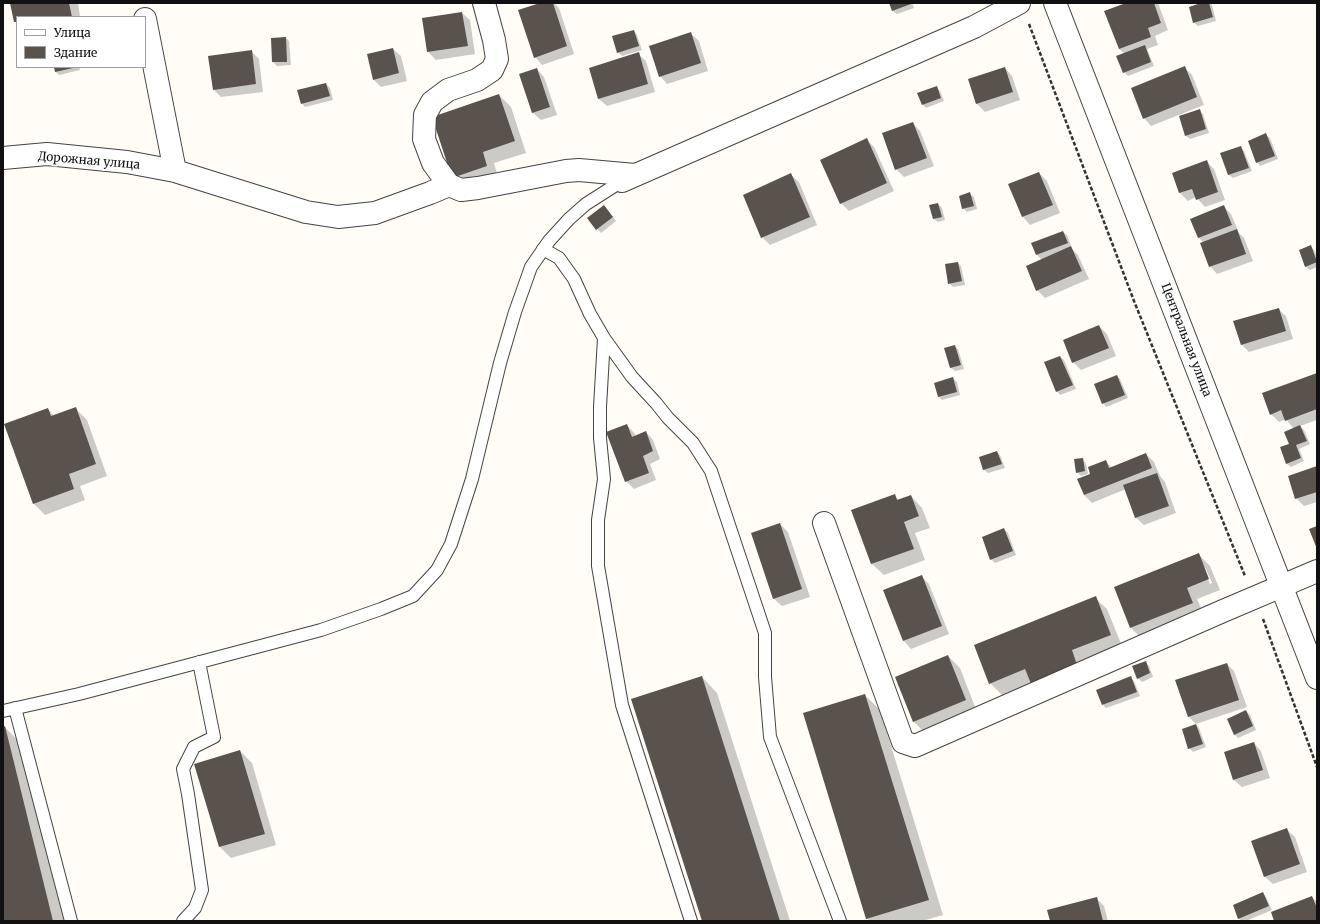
<!DOCTYPE html>
<meta charset="utf-8">
<style>
body{margin:0}
#map{position:relative;width:1320px;height:924px;overflow:hidden;background:#fffdf5;font-family:Merriweather,serif}
canvas{display:block}
.frame{position:absolute;inset:0;border:4px solid #111;pointer-events:none}
.legend{position:absolute;left:16px;top:16px;width:130px;height:52px;box-sizing:border-box;background:#fff;border:1px solid #a0a0a0;margin:0;padding:5px 7px;list-style:none;font-size:12px;color:#111}
.legend li{display:flex;align-items:center;gap:8px;height:20px}
.legend b{width:20px;border:1px solid #a0a0a0}
</style>
<div id="map">
<canvas width="1320" height="924"></canvas>
<div class="frame"></div>
<ul class="legend">
<li><b style="height:5px;background:#fff"></b>Улица</li>
<li><b style="height:11px;background:#5a524d"></b>Здание</li>
</ul>
</div>
<script>
const ctx = document.querySelector('canvas').getContext('2d');
ctx.lineJoin = 'round';
function paint(path, color) { ctx.fillStyle = color; ctx.fill(path, 'evenodd'); }
const poly = rows => new Path2D(rows.map(r => 'M' + r).join(''));
function stroke(path, color, width, dash) { ctx.strokeStyle = color; ctx.lineWidth = width; ctx.lineCap = dash ? 'butt' : 'round'; ctx.setLineDash(dash || []); ctx.stroke(path); }
function label(font, color, halo, rows, align = 'center') {
  ctx.font = font + ' Merriweather,serif'; ctx.lineWidth = 4; ctx.setLineDash([]); ctx.textBaseline = 'middle'; ctx.strokeStyle = halo; ctx.fillStyle = color; for (const [text, x, y, turn = 0] of rows) {
    ctx.save(); ctx.translate(x, y); ctx.rotate((+turn || 0) * Math.PI / 180); ctx.textAlign = isNaN(turn) ? turn : align; if (halo) ctx.strokeText(text, 0, 0); ctx.fillText(text, 0, 0); ctx.restore();
  }
}
paint(poly([
 [11,3,78,3,80,17,17,17,17,24,15,22],
 [543,3,554,3,559,8,574,54,542,65,535,57],
 [890,3,912,3,914,8,897,14,893,11],
 [1129,3,1158,3,1168,30,1155,36,1158,45,1147,49,1154,66,1128,76,1124,72,1125,54,1119,49],
 [1204,3,1210,3,1212,5,1216,21,1198,26,1194,23],
 [462,13,470,20,475,54,436,60,428,52],
 [634,31,637,35,642,50,622,56,618,52],
 [691,34,699,41,708,71,667,84,660,76],
 [286,38,289,41,291,65,277,66,273,62],
 [393,49,401,56,407,81,381,87,374,80],
 [251,51,259,59,263,92,221,97,214,90],
 [638,54,646,61,655,92,607,106,599,99,590,68],
 [55,67,79,67,80,70,59,75,55,71],
 [1184,67,1192,75,1204,105,1151,126,1144,118],
 [1005,68,1012,76,1020,100,985,112,977,104,969,80],
 [537,69,544,77,557,115,541,120,533,113],
 [326,84,330,88,333,100,305,107,302,103],
 [936,87,940,91,944,101,926,108,923,105],
 [499,95,511,107,526,153,494,163,498,178,465,189,453,177],
 [1199,110,1203,114,1209,133,1190,139,1186,136,1180,116],
 [913,123,920,131,934,166,904,177,896,169],
 [1266,135,1270,138,1278,159,1260,166,1257,162],
 [867,140,874,147,894,191,849,211,841,203],
 [1240,147,1244,151,1252,171,1233,178,1229,175,1221,154],
 [1206,161,1214,169,1225,200,1205,207,1196,197,1188,201,1180,193,1173,173],
 [1039,173,1047,181,1060,213,1030,225,1023,217,1010,184],
 [791,175,799,182,817,225,770,245,762,237],
 [970,194,974,197,977,209,967,212,963,208],
 [938,204,942,208,945,220,938,222,934,219,930,206],
 [1224,207,1231,214,1239,233,1244,238,1253,261,1217,274,1210,266,1204,243,1199,238,1192,220],
 [607,210,616,221,601,233,588,218],
 [1063,232,1067,235,1071,246,1070,247,1078,255,1089,279,1045,298,1037,290,1042,260,1037,255,1033,244],
 [1311,247,1314,250,1317,257,1317,267,1310,270,1306,267,1300,251],
 [958,263,961,266,965,285,953,287,949,283],
 [1278,309,1286,316,1293,339,1249,352,1241,344],
 [1099,326,1107,334,1116,356,1081,370,1073,362],
 [954,346,958,349,964,369,955,371,951,368,945,348],
 [1060,357,1064,360,1076,389,1060,395,1057,391],
 [1317,374,1317,420,1300,426,1304,430,1310,444,1299,449,1304,461,1291,467,1287,464,1281,448,1290,444,1294,429,1286,419,1279,422,1271,414],
 [1117,376,1120,379,1128,398,1106,407,1103,403],
 [953,378,957,382,960,395,942,400,939,397],
 [75,408,87,420,107,476,80,486,85,500,45,515,34,504,48,409,54,416],
 [627,425,634,433,636,436,646,432,653,440,660,459,650,464,656,480,634,489,626,481],
 [997,452,1000,455,1005,468,988,473,984,470,980,458],
 [1146,454,1154,462,1160,476,1165,482,1176,513,1144,525,1136,518,1126,489,1092,503,1084,495,1092,474,1106,461,1112,468],
 [1082,459,1086,463,1088,474,1081,476,1077,472],
 [1317,467,1317,502,1304,506,1296,498],
 [894,495,899,500,911,496,922,508,930,528,915,533,925,560,884,575,872,564,852,511],
 [780,524,788,532,810,597,782,606,774,599],
 [1004,529,1008,533,1016,555,995,563,991,559],
 [1198,554,1210,566,1220,590,1197,599,1204,615,1142,639,1131,628,1115,587],
 [1203,567,1205,567,1212,583,1210,584],
 [921,576,929,584,949,634,911,649,904,641,884,591],
 [1095,598,1107,609,1122,646,1002,695,990,683],
 [948,656,960,668,977,712,925,733,913,721],
 [1145,662,1149,666,1153,677,1142,682,1138,678],
 [1227,664,1234,671,1247,707,1196,724,1189,717],
 [702,677,717,693,790,921,703,921],
 [1131,678,1134,681,1140,696,1106,708,1103,705],
 [865,695,880,710,943,915,922,921,870,921,867,918],
 [1246,711,1250,715,1256,730,1238,738,1235,735],
 [1196,725,1199,728,1206,747,1193,752,1189,748],
 [5,727,20,743,64,921,3,921,3,728],
 [1254,743,1261,751,1270,778,1242,787,1234,780],
 [240,751,252,763,276,845,231,858,220,847,196,764],
 [1287,830,1295,837,1307,872,1273,884,1265,877,1252,842],
 [1263,893,1266,897,1272,910,1246,921,1242,921,1239,919,1234,906],
 [1312,897,1317,902,1317,921,1275,921],
 [1096,898,1104,906,1108,921,1051,921]
]), '#0003');
paint(poly([
 [10,3,69,3,72,17,17,17,17,22,14,22],
 [540,3,553,3,567,46,534,58,518,10],
 [889,3,911,3,911,4,892,11],
 [1126,3,1154,3,1161,23,1148,28,1151,37,1119,49,1104,11],
 [1201,3,1209,3,1213,17,1193,23,1189,7],
 [462,12,468,46,427,52,422,18],
 [634,30,639,46,617,53,612,36],
 [691,32,701,63,659,77,649,46],
 [286,37,287,62,272,62,271,38],
 [1145,45,1151,62,1123,73,1116,56],
 [393,48,399,73,373,80,367,54],
 [252,50,256,84,213,90,208,56],
 [639,52,648,84,598,99,589,68],
 [1185,66,1197,97,1143,119,1131,88],
 [54,67,73,67,73,68,55,72],
 [1005,67,1013,92,976,104,968,79],
 [537,68,550,107,532,113,519,74],
 [326,83,330,96,301,104,297,90],
 [937,86,941,98,922,105,917,93],
 [499,94,515,141,483,152,487,166,452,178,432,117],
 [1200,109,1206,129,1185,136,1179,116],
 [913,122,927,158,895,170,882,133],
 [1266,133,1275,156,1256,163,1248,141],
 [867,138,887,183,840,204,820,160],
 [1241,146,1249,168,1228,175,1220,153],
 [1207,160,1218,192,1196,200,1192,189,1179,193,1172,173],
 [1039,172,1053,205,1022,217,1008,184],
 [791,173,810,217,761,238,743,195],
 [970,192,974,206,962,209,959,196],
 [938,203,942,217,933,219,929,205],
 [604,205,613,217,596,230,587,218],
 [1224,205,1232,225,1198,238,1190,219],
 [1237,229,1246,254,1209,267,1200,243],
 [1063,231,1068,243,1036,255,1031,243],
 [1311,245,1317,262,1305,267,1299,250],
 [1071,246,1082,271,1036,291,1026,266],
 [958,262,962,281,948,284,945,264],
 [1279,308,1286,331,1241,345,1233,321],
 [1099,325,1109,348,1072,363,1063,340],
 [955,345,961,365,950,368,944,348],
 [1060,356,1073,385,1056,392,1044,362],
 [1317,373,1317,409,1285,421,1281,410,1270,415,1262,393],
 [1117,375,1125,395,1102,404,1094,384],
 [953,377,957,392,938,397,934,383],
 [76,407,96,464,69,474,74,489,33,504,4,424,48,408,51,416],
 [627,424,632,437,646,431,653,451,643,456,649,473,625,482,606,432],
 [1300,425,1307,441,1296,445,1301,458,1286,464,1280,447,1289,444,1284,432],
 [997,451,1002,464,983,470,979,457],
 [1146,453,1152,468,1084,495,1077,479,1090,474,1088,467,1106,460,1109,468],
 [1083,458,1085,471,1076,473,1074,459],
 [1317,466,1317,492,1295,499,1288,476],
 [1157,473,1169,506,1135,518,1123,485],
 [895,494,897,500,911,495,919,516,904,522,914,549,871,564,851,510],
 [780,523,802,589,773,599,751,533],
 [1317,526,1317,549,1309,529],
 [1004,528,1013,551,990,560,982,537],
 [1199,553,1209,579,1187,588,1193,603,1130,628,1114,587],
 [922,575,942,626,903,641,883,590],
 [1096,596,1111,635,1072,650,1078,668,1032,686,1025,669,989,684,974,645],
 [948,655,966,700,913,722,895,677],
 [1146,661,1150,673,1137,679,1132,666],
 [1227,663,1239,700,1188,717,1175,680],
 [702,676,780,921,702,921,631,699],
 [1131,676,1137,692,1102,705,1096,690],
 [865,694,929,900,866,919,803,713],
 [1246,710,1253,726,1234,735,1227,719],
 [1196,724,1203,744,1188,749,1182,729],
 [5,726,53,921,3,921,3,727],
 [1254,742,1263,770,1233,780,1224,752],
 [240,750,265,834,219,847,194,764],
 [1287,828,1300,864,1264,877,1251,841],
 [1263,892,1269,906,1238,919,1233,905],
 [1312,896,1317,908,1317,921,1274,921,1271,912],
 [1097,897,1103,921,1050,921,1047,910]
]), '#5a524d');
const service = poly([
 [543,249,559,258,574,279,590,314,604,338,632,377,656,403,668,418,693,443,711,471,765,633,765,677,770,737,840,921],
 [604,338,600,407,600,438,604,479,598,520,598,566,622,705,691,921],
 [15,708,71,921],
 [3,711,79,694,321,630,381,609,413,596,437,570,451,544,472,479,500,363,515,312,531,267,549,241,569,219,586,204,622,181],
 [183,921,195,908,202,890,188,794,183,769,194,747,214,737,199,662]
]);
const minor = poly([
 [484,3,494,40,497,59,492,70,477,80,448,90,432,102,425,115,424,139,433,163,449,185,461,190,478,188,566,171,579,170,635,175],
 [145,19,175,171],
 [3,158,47,154,127,162,175,171,306,212,338,217,375,213,430,193,449,185],
 [622,181,974,27,1019,3],
 [824,523,903,742,915,746,1223,611,1317,571]
]);
const tertiary = poly([
 [1055,3,1317,678]
]);
stroke(service, '#444', 14);
stroke(minor, '#444', 24);
stroke(tertiary, '#444', 24);
stroke(poly([
 [1029,24,1134,301,1245,576],
 [1263,619,1317,767]
]), '#333', 2.5, [4, 2]);
stroke(service, '#fff', 12);
stroke(minor, '#fff', 22);
stroke(tertiary, '#fff', 22);
label('12px', '#111', '#fff', [
 ["Дорожная улица",89,161,5],
 ["Центральная улица",1186,340,69]
]);
</script>
